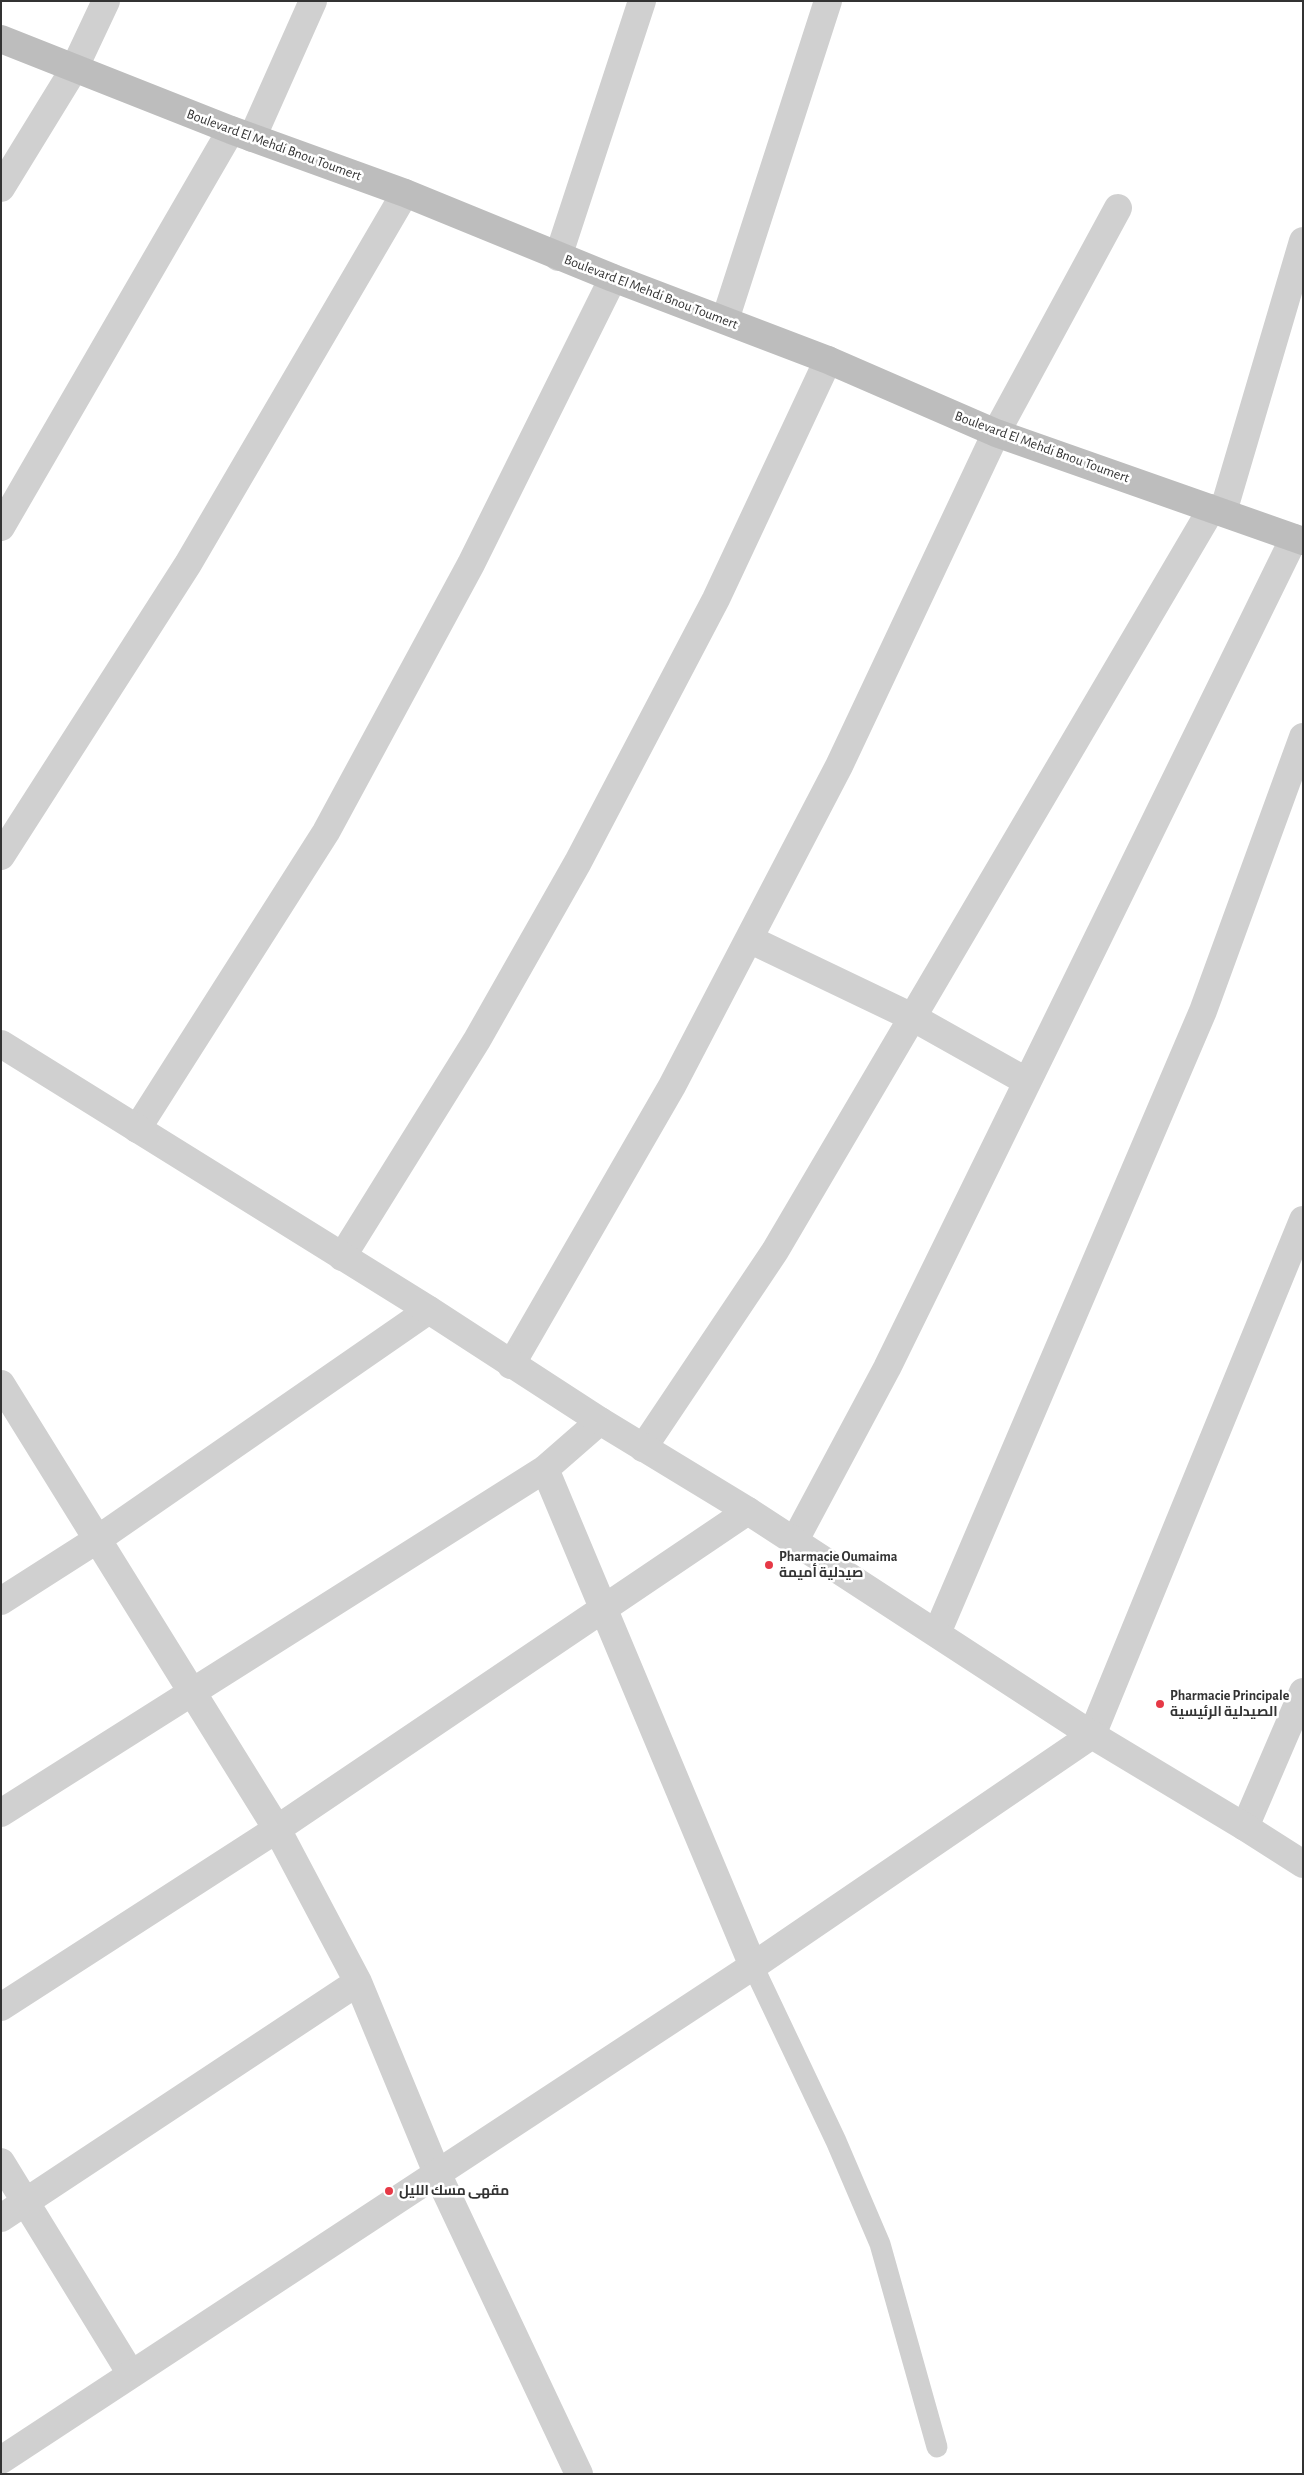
<!DOCTYPE html>
<meta charset="utf-8">
<style>
body{margin:0}
#map{position:relative;width:1304px;height:2475px;overflow:hidden;background:#fff;font-family:"Alegreya Sans",sans-serif}
canvas{display:block}
.frame{position:absolute;inset:0;border:2px solid #333;pointer-events:none}
</style>
<div id="map">
<canvas width="1304" height="2475"></canvas>
<div class="frame"></div>
</div>
<script>
const ctx = document.querySelector('canvas').getContext('2d');
ctx.lineJoin = 'round';
const poly = rows => new Path2D(rows.map(r => 'M' + r).join(''));
function stroke(path, color, width, dash) { ctx.strokeStyle = color; ctx.lineWidth = width; ctx.lineCap = dash ? 'butt' : 'round'; ctx.setLineDash(dash || []); ctx.stroke(path); }
function label(font, color, halo, rows, align = 'center') {
  ctx.font = font + ' "Alegreya Sans",Cairo,sans-serif'; ctx.lineWidth = 5; ctx.setLineDash([]); ctx.textBaseline = 'middle'; ctx.strokeStyle = halo; ctx.fillStyle = color; for (const [text, x, y, turn = 0] of rows) {
    ctx.save(); ctx.translate(x, y); ctx.rotate((+turn || 0) * Math.PI / 180); ctx.textAlign = isNaN(turn) ? turn : align; if (halo) ctx.strokeText(text, 0, 0); ctx.fillText(text, 0, 0); ctx.restore();
  }
}
stroke(poly([
 [753,1966,836,2141,880,2244,937,2447]
]), '#d0d0d0', 21);
stroke(poly([
 [252,138,313,1],
 [1,188,74,69,106,1],
 [558,257,642,1],
 [725,320,828,1],
 [1223,512,1303,241],
 [1,527,231,130],
 [1,856,188,564,405,193],
 [749,939,912,1017,1026,1081],
 [137,1129,326,832,471,564,613,278],
 [342,1257,477,1040,578,862,716,599,828,360],
 [511,1365,672,1086,839,766,996,433,1118,208],
 [1,1384,277,1829,358,1982,437,2173,579,2474],
 [643,1448,775,1251,1212,508],
 [545,1469,753,1966],
 [794,1542,887,1368,1294,538],
 [1,1601,98,1539,429,1310],
 [937,1633,1203,1011,1303,737],
 [1092,1735,1303,1220],
 [1,1813,545,1469,600,1421],
 [1245,1827,1303,1692],
 [1,2007,277,1829,748,1511],
 [1,2162,131,2374],
 [1,2218,358,1982]
]), '#d0d0d0', 28);
stroke(poly([
 [1,1044,429,1310,600,1421,748,1511,1092,1735,1245,1827,1303,1864],
 [1,2460,753,1966,1092,1735]
]), '#d0d0d0', 28);
stroke(poly([
 [1,39,231,130,405,193,613,278,828,360,996,433,1303,541]
]), '#bdbdbd', 28);
for (const [x, y, r, color] of [
 [769,1565,5,"#e63946"],
 [1160,1704,5,"#e63946"],
 [389,2191,5,"#e63946"]
]) { const dot = new Path2D(); dot.arc(x, y, r, 0, 2 * Math.PI); ctx.fillStyle = color; ctx.fill(dot); stroke(dot, '#fff', 2); }
label('14px', '#333', '#fff', [
 ["Boulevard El Mehdi Bnou Toumert",274,145,20],
 ["Boulevard El Mehdi Bnou Toumert",651,292,21],
 ["Boulevard El Mehdi Bnou Toumert",1042,447,20]
]);
label('bold 14px', '#333', '#fff', [
 ["Pharmacie Oumaima",779,1557],
 ["صيدلية أميمة",779,1573],
 ["Pharmacie Principale",1170,1696],
 ["الصيدلية الرئيسية",1170,1712],
 ["مقهى مسك الليل",399,2191]
], 'left');
</script>
